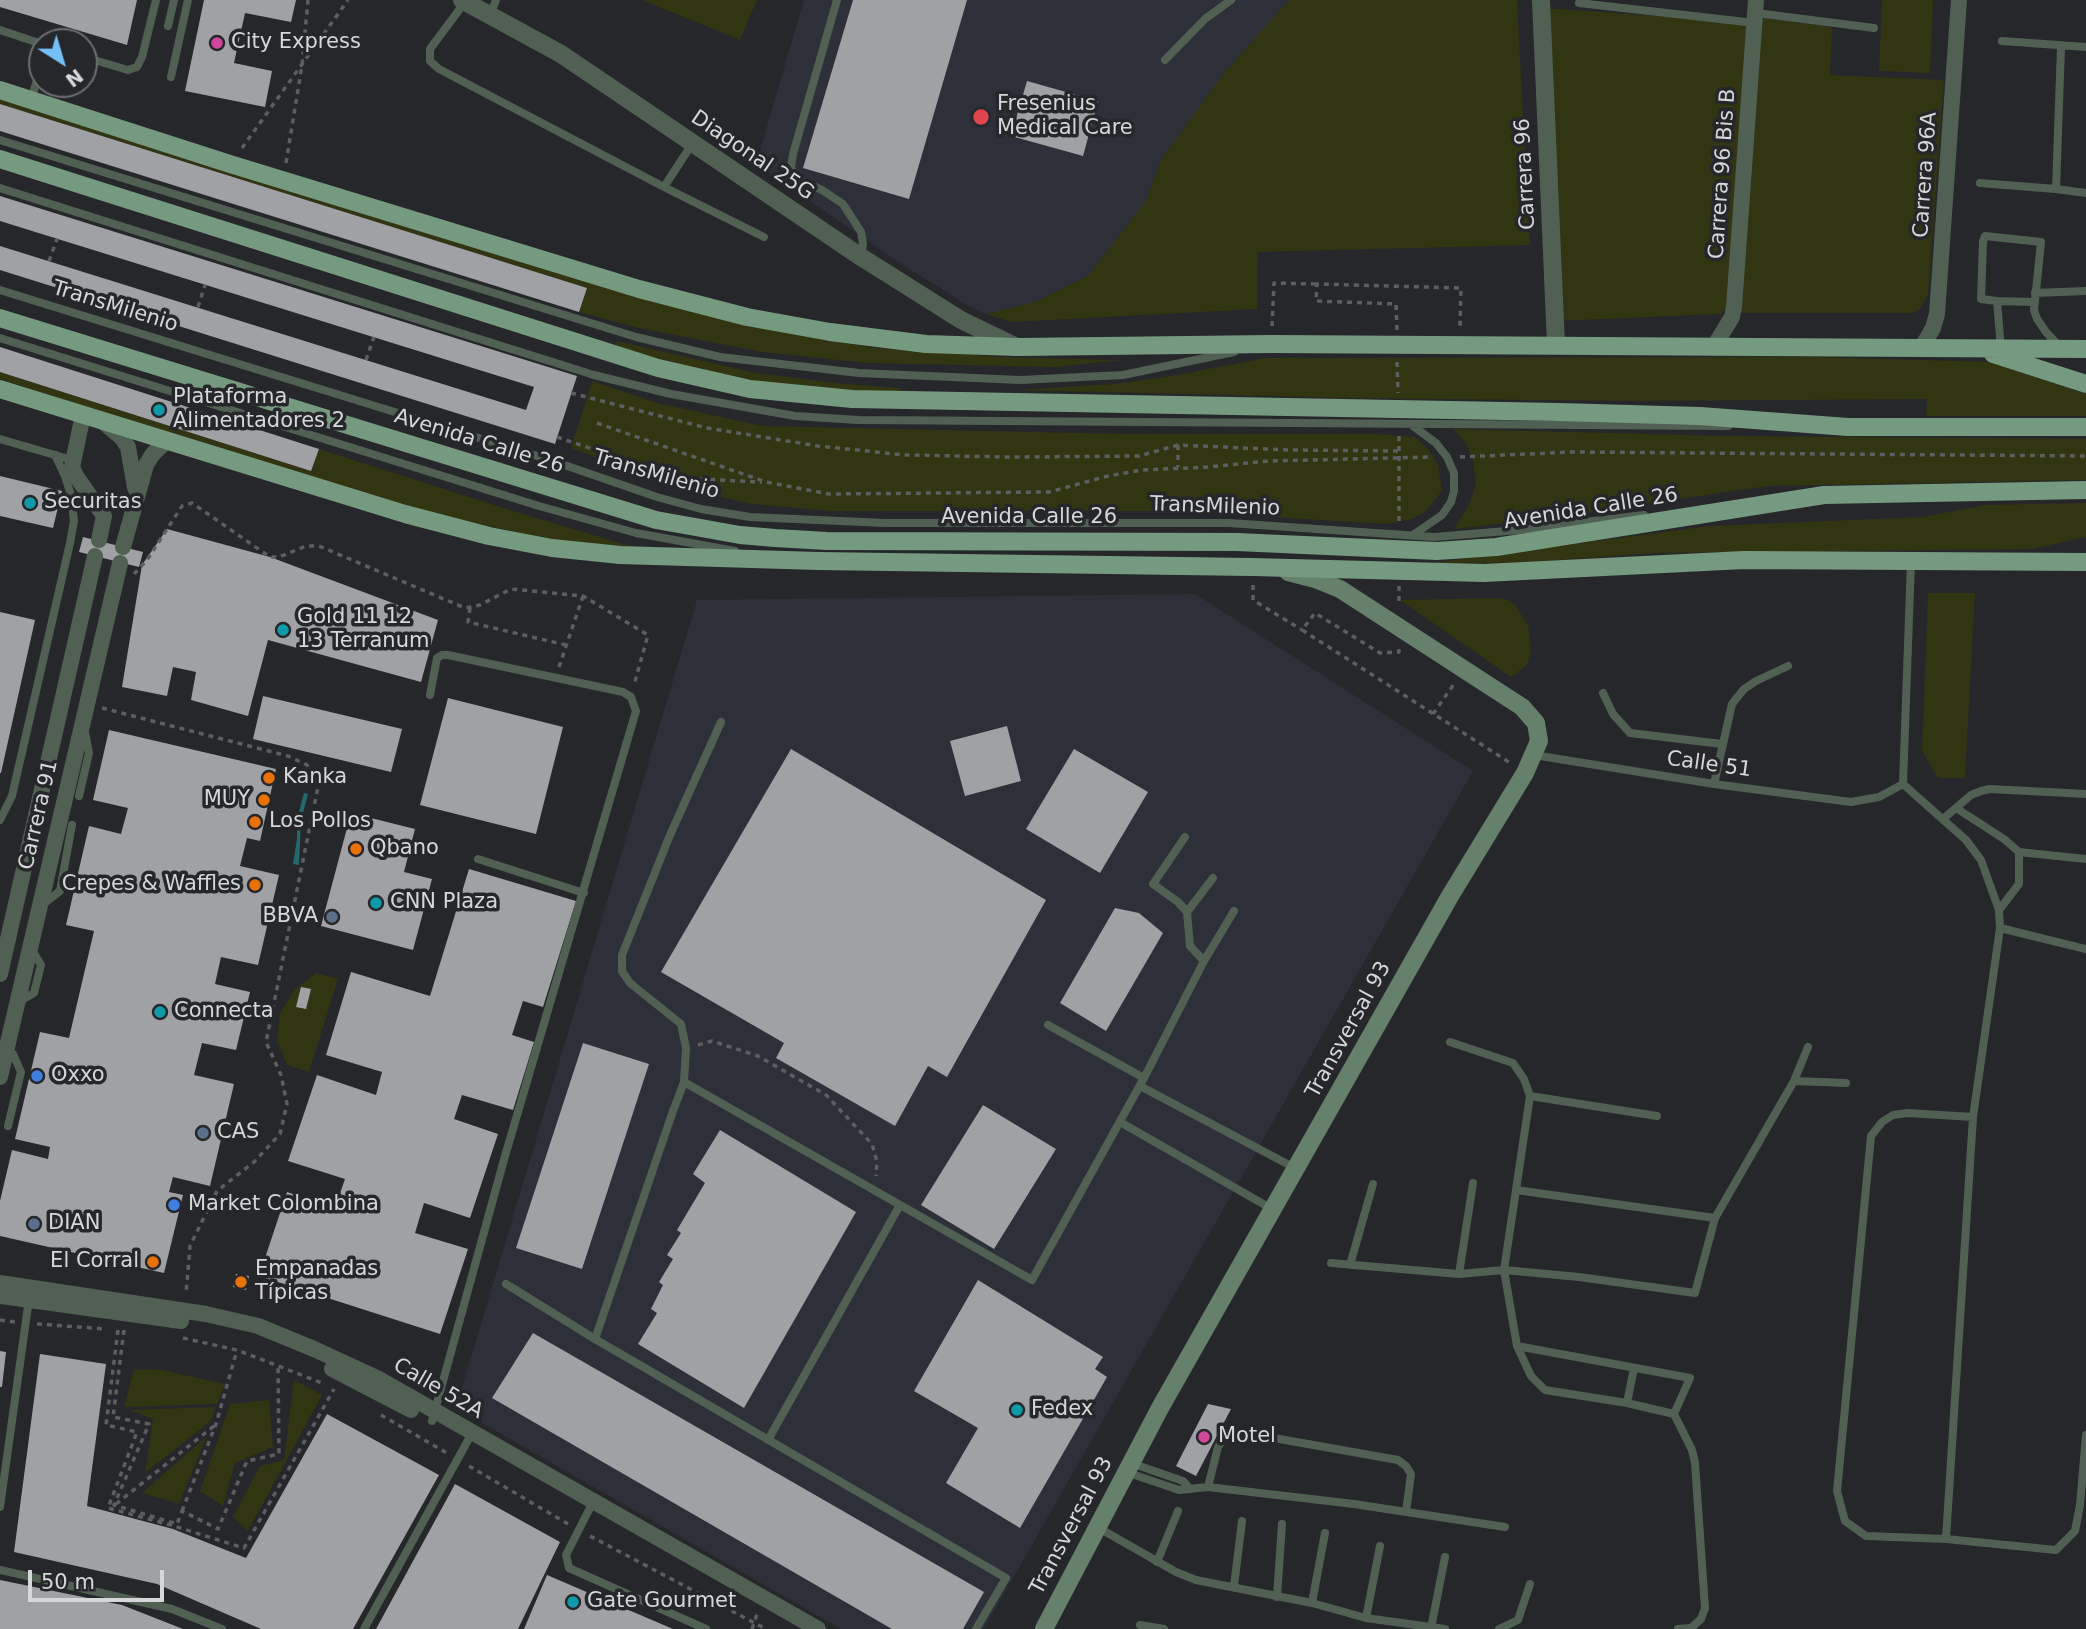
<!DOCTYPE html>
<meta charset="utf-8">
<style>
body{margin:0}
#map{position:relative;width:2086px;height:1629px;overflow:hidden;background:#26272a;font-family:"DejaVu Sans",sans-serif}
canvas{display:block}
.north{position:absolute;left:28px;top:28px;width:70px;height:70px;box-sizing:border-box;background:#26272a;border:2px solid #6c6d70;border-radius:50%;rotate:143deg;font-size:19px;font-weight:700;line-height:28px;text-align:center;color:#d6d7d9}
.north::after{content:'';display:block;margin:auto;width:24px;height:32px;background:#76c0f7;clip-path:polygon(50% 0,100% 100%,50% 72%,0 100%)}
.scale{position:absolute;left:28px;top:1570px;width:136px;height:32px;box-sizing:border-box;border:4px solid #d6d7d9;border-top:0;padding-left:9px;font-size:21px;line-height:24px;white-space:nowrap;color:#d6d7d9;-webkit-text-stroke:5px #26272a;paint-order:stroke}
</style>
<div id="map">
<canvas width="2086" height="1629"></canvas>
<div class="north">N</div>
<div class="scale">50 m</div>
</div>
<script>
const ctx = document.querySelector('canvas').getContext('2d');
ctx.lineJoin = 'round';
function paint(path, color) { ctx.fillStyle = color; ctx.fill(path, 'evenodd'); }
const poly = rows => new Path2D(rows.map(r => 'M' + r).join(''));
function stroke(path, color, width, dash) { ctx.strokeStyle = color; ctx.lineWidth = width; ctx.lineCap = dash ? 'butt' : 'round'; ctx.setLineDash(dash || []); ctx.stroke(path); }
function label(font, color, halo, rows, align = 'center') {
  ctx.font = font + ' "DejaVu Sans",sans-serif'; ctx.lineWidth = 7; ctx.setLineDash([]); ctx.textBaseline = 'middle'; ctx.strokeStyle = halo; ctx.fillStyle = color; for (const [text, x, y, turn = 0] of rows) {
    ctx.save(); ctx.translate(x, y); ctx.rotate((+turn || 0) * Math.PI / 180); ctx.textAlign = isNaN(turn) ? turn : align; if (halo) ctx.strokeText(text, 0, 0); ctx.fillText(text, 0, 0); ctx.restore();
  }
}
paint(poly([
 [804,0,1289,0,1224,73,1160,161,1147,199,1088,276,1035,302,986,314,967,305,900,263,756,164],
 [1195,594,1473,771,984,1629,841,1629,456,1408,697,600]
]), '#2d3038');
paint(poly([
 [642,0,757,0,740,40],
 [1289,0,1517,0,1530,245,1258,252,1257,309,1012,322,986,314,1035,302,1088,276,1147,199,1160,161,1224,73],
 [1882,0,1933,0,1930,73,1879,71],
 [1541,8,1747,22,1728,307,1720,314,1555,321],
 [1762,18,1832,27,1830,75,1944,80,1928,295,1919,310,1912,313,1740,313],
 [0,97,680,308,781,332,876,348,1000,357,1122,360,1055,367,867,363,762,352,639,328,579,312,586,288,0,104],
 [617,341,756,373,836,383,899,388,900,394,808,389,723,376,615,347],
 [1817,357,1990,362,2086,394,2086,416,1926,416,1927,399,1635,401,1351,398,1015,390,1114,384,1172,376,1265,358],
 [0,372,311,471,319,449,513,511,647,551,548,539,438,515,306,477,0,379],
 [592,381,657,403,763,426,1123,434,1378,434,1415,437,1428,449,1438,465,1442,491,1425,512,1412,519,1386,524,1175,511,831,511,752,504,667,485,571,448],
 [1453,429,1727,436,2086,439,2086,480,1768,486,1557,517,1454,529,1470,503,1476,482,1473,462,1467,444],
 [2086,503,2086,537,2032,549,1657,553,1527,562,1416,565,1709,526,1923,517,1985,505],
 [1928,593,1975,593,1965,778,1938,778,1922,751],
 [1497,598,1509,600,1515,605,1528,625,1530,638,1531,651,1527,665,1511,677,1400,600],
 [316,973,338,979,309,1072,287,1065,277,1040,280,1013,295,989],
 [134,1369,162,1370,225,1384,217,1404,124,1407],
 [294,1380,322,1395,248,1531,233,1517,260,1466,284,1460],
 [269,1400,273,1447,235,1463,223,1506,200,1491,230,1404],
 [215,1407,211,1421,145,1473,153,1419,130,1410],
 [207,1436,179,1504,142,1493]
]), '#313512');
paint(poly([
 [304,793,308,794,301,821,299,865,293,864,297,839,297,820]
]), '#24696b');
paint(poly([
 [0,0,137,0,127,45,0,7],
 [204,0,296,0,291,22,245,13,234,63,272,71,265,107,185,91],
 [853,0,967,0,909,199,803,168],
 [1027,81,1098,101,1083,156,1011,136],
 [0,104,587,288,579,312,0,131],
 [0,196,577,376,555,444,0,270,0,246,526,410,534,387,0,221],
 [0,347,319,449,311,471,0,372],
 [0,476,62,491,53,528,0,516],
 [167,529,270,557,438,620,421,682,268,640,248,716,191,700,196,672,173,667,167,696,122,687,142,565],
 [83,537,143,552,139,567,79,552],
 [0,612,35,620,1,773,0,773],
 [263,696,402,729,391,772,253,739],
 [448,698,563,727,536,834,420,805],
 [1007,726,1021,781,965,796,950,741],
 [109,730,276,769,260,841,247,838,240,866,279,875,258,965,221,957,215,984,250,992,236,1050,202,1043,194,1075,234,1084,210,1186,173,1177,169,1192,183,1195,164,1273,0,1236,0,1201,12,1150,48,1159,50,1147,15,1139,40,1032,69,1038,94,931,66,925,89,826,121,834,128,808,93,800],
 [791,749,1046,900,947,1077,928,1066,895,1126,776,1058,784,1043,661,972],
 [1074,749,1148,792,1100,873,1026,829],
 [351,813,415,829,404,872,432,879,413,950,321,926],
 [469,869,576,901,543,1007,523,1001,512,1035,534,1042,513,1110,462,1095,454,1119,498,1134,470,1218,424,1203,415,1233,468,1249,440,1334,259,1276,287,1192,335,1208,345,1179,288,1161,317,1075,376,1095,382,1072,326,1055,351,972,430,996],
 [1115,908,1139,913,1163,933,1106,1031,1060,1003],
 [301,987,311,989,306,1009,296,1007],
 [583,1043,649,1064,582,1269,516,1248],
 [983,1105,1056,1149,994,1249,921,1205],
 [720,1130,856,1212,744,1408,638,1344,657,1313,651,1309,663,1285,659,1282,673,1259,667,1255,681,1233,677,1230,705,1183,693,1174],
 [236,1274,249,1276,246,1290,233,1287],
 [978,1280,1103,1357,1095,1369,1107,1377,1020,1528,946,1483,978,1428,914,1391],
 [533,1333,984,1592,963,1629,892,1629,492,1398],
 [0,1351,6,1352,2,1387,0,1387],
 [40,1354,106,1364,87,1506,173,1529,246,1558,327,1414,439,1475,353,1629,261,1629,157,1584,14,1552],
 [1208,1404,1231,1409,1196,1476,1176,1466],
 [455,1484,560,1542,518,1629,376,1629],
 [547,1575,673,1629,524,1629],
 [0,1580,122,1605,183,1629,0,1629]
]), '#a0a1a4');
stroke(poly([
 [242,148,348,0],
 [286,163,302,65,308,0],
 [49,261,57,239],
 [198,307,205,285],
 [1272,326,1274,283,1317,284],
 [1397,330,1396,304,1316,301,1317,284,1461,288,1460,327],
 [366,360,374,337],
 [1397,362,1398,393],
 [571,393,707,428,818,446,905,455,1011,457,1139,456,1178,445,1290,450,1399,451],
 [597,423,766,482,829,494,1049,492,1108,476,1142,470,1209,467,1269,461,1431,457],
 [1399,436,1399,522],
 [557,437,677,478,762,482],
 [1178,445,1178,467],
 [1460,457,1572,452,2086,456],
 [134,574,147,560,182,506,192,503,270,557,279,557,306,546,319,546,465,608,480,605,511,589,583,596,648,635,634,685],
 [1253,585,1253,600,1302,630],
 [1399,586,1399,606],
 [470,608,468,622,566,645],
 [1399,649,1399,652,1380,653,1315,613,1302,630,1512,764],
 [559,667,583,596],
 [102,708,288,756,307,765,318,787,266,1042,281,1075,287,1104,280,1134,254,1162,217,1191,190,1246,186,1294],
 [1433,714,1454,684],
 [698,1045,712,1041,758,1056,826,1095,872,1144,877,1162,876,1176],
 [0,1320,15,1322],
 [37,1324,106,1329],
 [118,1330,106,1425,137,1432,108,1508,174,1526,244,1548,334,1389],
 [124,1330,113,1417,149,1424,114,1505,177,1524,182,1511,218,1529,247,1461,279,1454,278,1364],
 [183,1338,237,1350,322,1383],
 [381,1415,447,1453],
 [469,1466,568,1524],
 [116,1504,214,1426],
 [182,1511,216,1424,237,1350],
 [590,1536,766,1629],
 [752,1629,758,1611]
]), '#5d5e61', 3.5, [5, 5]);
stroke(poly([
 [837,0,793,154,791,167,793,173,803,182,822,190,843,204,861,232,863,244,861,257],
 [465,2,430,49,430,61,439,69,664,187,692,144],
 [1579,3,1755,23],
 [1756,13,1874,28],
 [490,15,496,0],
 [168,26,174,0],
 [0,30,42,44],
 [2002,41,2086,47],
 [84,57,128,70,137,67,142,57,156,0],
 [1165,60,1205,19,1231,0],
 [171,77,188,0],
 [31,100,42,64],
 [0,140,636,337,720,357,859,373,1020,380,1123,375,1234,352],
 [1980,183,2056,189,2061,47],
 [664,187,764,237],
 [0,188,594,375,671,394,795,416,858,420,1728,426],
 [2056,189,2086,193],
 [0,290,550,460,657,497,701,509,750,517,885,523,1229,523,1434,537,1519,530,1644,515],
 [2035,293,2086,291],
 [1997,301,2035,302],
 [0,338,539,506,636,533,735,551],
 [2001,349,1997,301,1981,299,1983,241,1985,236,2041,242,2034,310,2037,319,2046,332,2060,347],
 [0,439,72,460],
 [1413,535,1442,515,1451,502,1454,491,1454,473,1447,457,1436,443,1413,426],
 [1603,693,1613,714,1630,733,1722,744],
 [430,695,437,658,442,655,448,655,623,692,631,697,636,711,505,1156,432,1421],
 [1534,755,1714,784,1851,802,1879,797,1903,784,1911,561],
 [1714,784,1732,704,1744,689,1756,681,1788,666],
 [1903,784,1966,840,1981,860,1999,910,2000,928,1973,1117,1946,1539],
 [79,796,89,753,85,732],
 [1956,808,2004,839,2019,852,2019,884,1999,910],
 [1943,819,1971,795,1981,791,1990,789,2086,794],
 [0,820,12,796,70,543,74,521,71,495,65,476,55,455],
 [1185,837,1153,884,1178,902,1187,912,1190,946,1204,961],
 [2019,852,2086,859],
 [478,859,584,893],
 [42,905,60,891,72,825],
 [1187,912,1213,878],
 [2000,928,2086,949],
 [18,1002,34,993,41,965,32,950],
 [1048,1025,1144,1078],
 [1450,1042,1513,1063,1524,1079,1530,1096],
 [6,1051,13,1054,21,1072,8,1126],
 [1794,1081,1846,1083],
 [684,1082,686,1048,681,1024,630,983,622,971,622,955,670,835,721,722],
 [1140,1086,1295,1168],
 [1657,1116,1530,1096,1504,1270,1579,1277,1695,1293,1715,1218],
 [1973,1117,1908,1113,1893,1115,1882,1122,1871,1136,1837,1491,1845,1521,1866,1536,1946,1539,2056,1550,2075,1531,2080,1505,2086,1435],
 [1120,1122,1272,1209],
 [1516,1190,1715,1218,1794,1081,1808,1047],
 [1331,1263,1459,1274,1504,1270,1517,1346,1690,1378,1674,1414,1692,1450,1695,1463,1705,1608,1701,1619,1691,1628,1678,1629],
 [1350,1265,1373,1184],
 [1459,1274,1473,1183],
 [506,1284,595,1339],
 [1517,1346,1531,1376,1545,1390,1627,1403,1674,1414],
 [1627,1403,1634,1368],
 [768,1440,900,1205],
 [1131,1463,1183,1481,1190,1489],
 [1126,1472,1179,1490,1208,1487,1354,1504,1505,1527],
 [1208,1487,1218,1447,1227,1434,1240,1432,1398,1460,1406,1466,1411,1474,1406,1512],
 [593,1502,566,1555,569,1568,706,1629],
 [0,1507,29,1299],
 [1097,1527,1176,1572,1196,1580,1312,1603,1366,1618,1445,1629],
 [1157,1562,1178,1511],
 [0,1570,172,1609,222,1629],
 [1234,1586,1242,1521],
 [1277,1597,1282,1524],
 [1312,1603,1325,1533],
 [1366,1618,1380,1546],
 [1140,1625,1164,1629],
 [1431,1628,1445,1557],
 [364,1629,472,1433],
 [976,1629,1006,1578,595,1339,673,1111,684,1082,1032,1280,1144,1078,1204,961,1234,911],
 [1499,1629,1518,1620,1530,1584]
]), '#506154', 8);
stroke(poly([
 [1715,345,1732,317,1734,307,1756,0],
 [1921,349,1933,328,1937,314,1959,0],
 [83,415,72,467,76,476,104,516,99,540],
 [103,422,122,438,128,447,135,488],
 [123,547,146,465,152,455,166,441],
 [0,974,95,556],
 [0,1077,120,563],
 [0,1283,206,1314,258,1326,314,1349,377,1378,818,1629],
 [0,1296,181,1321],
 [332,1369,411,1410]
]), '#506154', 16);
stroke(poly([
 [462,0,561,54,861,257,961,320,1017,347],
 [1541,0,1556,345]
]), '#506154', 18);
stroke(poly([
 [1044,1629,1160,1408,1450,896,1525,773,1539,741,1536,723,1522,707,1340,589,1315,579,1288,572]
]), '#65816c', 18);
stroke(poly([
 [0,90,230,164,639,289,747,317,830,332,926,344,1017,347,1271,344,2086,349],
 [0,159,658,368,750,389,852,399,1559,412,1700,416,1848,427,2086,427],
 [0,318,656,520,740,535,775,538,827,541,1237,542,1437,551,1496,547,1824,495,2086,490],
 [1993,354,2086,384],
 [0,389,405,514,489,536,552,548,620,555,818,561,1252,567,1484,573,1744,560,2086,562]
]), '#769a7f', 18);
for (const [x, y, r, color] of [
 [217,43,7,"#d1479c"],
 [981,117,9,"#e0444e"],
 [159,410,7,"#0f9aa8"],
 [30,503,7,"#0f9aa8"],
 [283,630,7,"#0f9aa8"],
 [269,778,7,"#e8710a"],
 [264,800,7,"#e8710a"],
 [255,822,7,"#e8710a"],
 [356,849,7,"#e8710a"],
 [255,885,7,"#e8710a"],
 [376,903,7,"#0f9aa8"],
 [332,917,7,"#5c6f8a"],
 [160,1012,7,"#0f9aa8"],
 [37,1076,7,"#3f7fe0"],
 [203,1133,7,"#5c6f8a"],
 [174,1205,7,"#3f7fe0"],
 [34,1224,7,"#5c6f8a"],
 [153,1262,7,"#e8710a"],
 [241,1282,7,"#e8710a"],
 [1017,1410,7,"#0f9aa8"],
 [1204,1437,7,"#d1479c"],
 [573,1602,7,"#0f9aa8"]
]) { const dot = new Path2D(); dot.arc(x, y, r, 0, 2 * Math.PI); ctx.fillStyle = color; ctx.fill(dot); stroke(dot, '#26272a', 2.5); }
label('21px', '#d6d7d9', '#26272a', [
 ["City Express",231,43],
 ["Fresenius",997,105],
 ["Medical Care",997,129],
 ["Plataforma",173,398],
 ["Alimentadores 2",173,422],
 ["Securitas",44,503],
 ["Gold 11 12",297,618],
 ["13 Terranum",297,642],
 ["Kanka",283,778],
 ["MUY",250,800,"right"],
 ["Los Pollos",269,822],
 ["Qbano",370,849],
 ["Crepes & Waffles",241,885,"right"],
 ["CNN Plaza",390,903],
 ["BBVA",318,917,"right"],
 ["Connecta",174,1012],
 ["Oxxo",51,1076],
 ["CAS",217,1133],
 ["Market Colombina",188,1205],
 ["DIAN",48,1224],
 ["El Corral",139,1262,"right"],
 ["Empanadas",255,1270],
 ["Típicas",255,1294],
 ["Fedex",1031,1410],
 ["Motel",1218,1437],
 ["Gate Gourmet",587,1602]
], 'left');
label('21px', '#d6d7d9', '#26272a', [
 ["Diagonal 25G",752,156,34],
 ["Carrera 96",1526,174,-93],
 ["Carrera 96 Bis B",1723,174,-86],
 ["Carrera 96A",1926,175,-86],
 ["TransMilenio",115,307,17],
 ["Avenida Calle 26",479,442,17],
 ["TransMilenio",656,475,16],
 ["TransMilenio",1215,507,2],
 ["Avenida Calle 26",1591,509,-9],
 ["Avenida Calle 26",1029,518],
 ["Calle 51",1709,765,8],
 ["Carrera 91",39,815,-77],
 ["Transversal 93",1349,1030,-61],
 ["Calle 52A",438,1389,30],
 ["Transversal 93",1072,1526,-62]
]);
</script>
